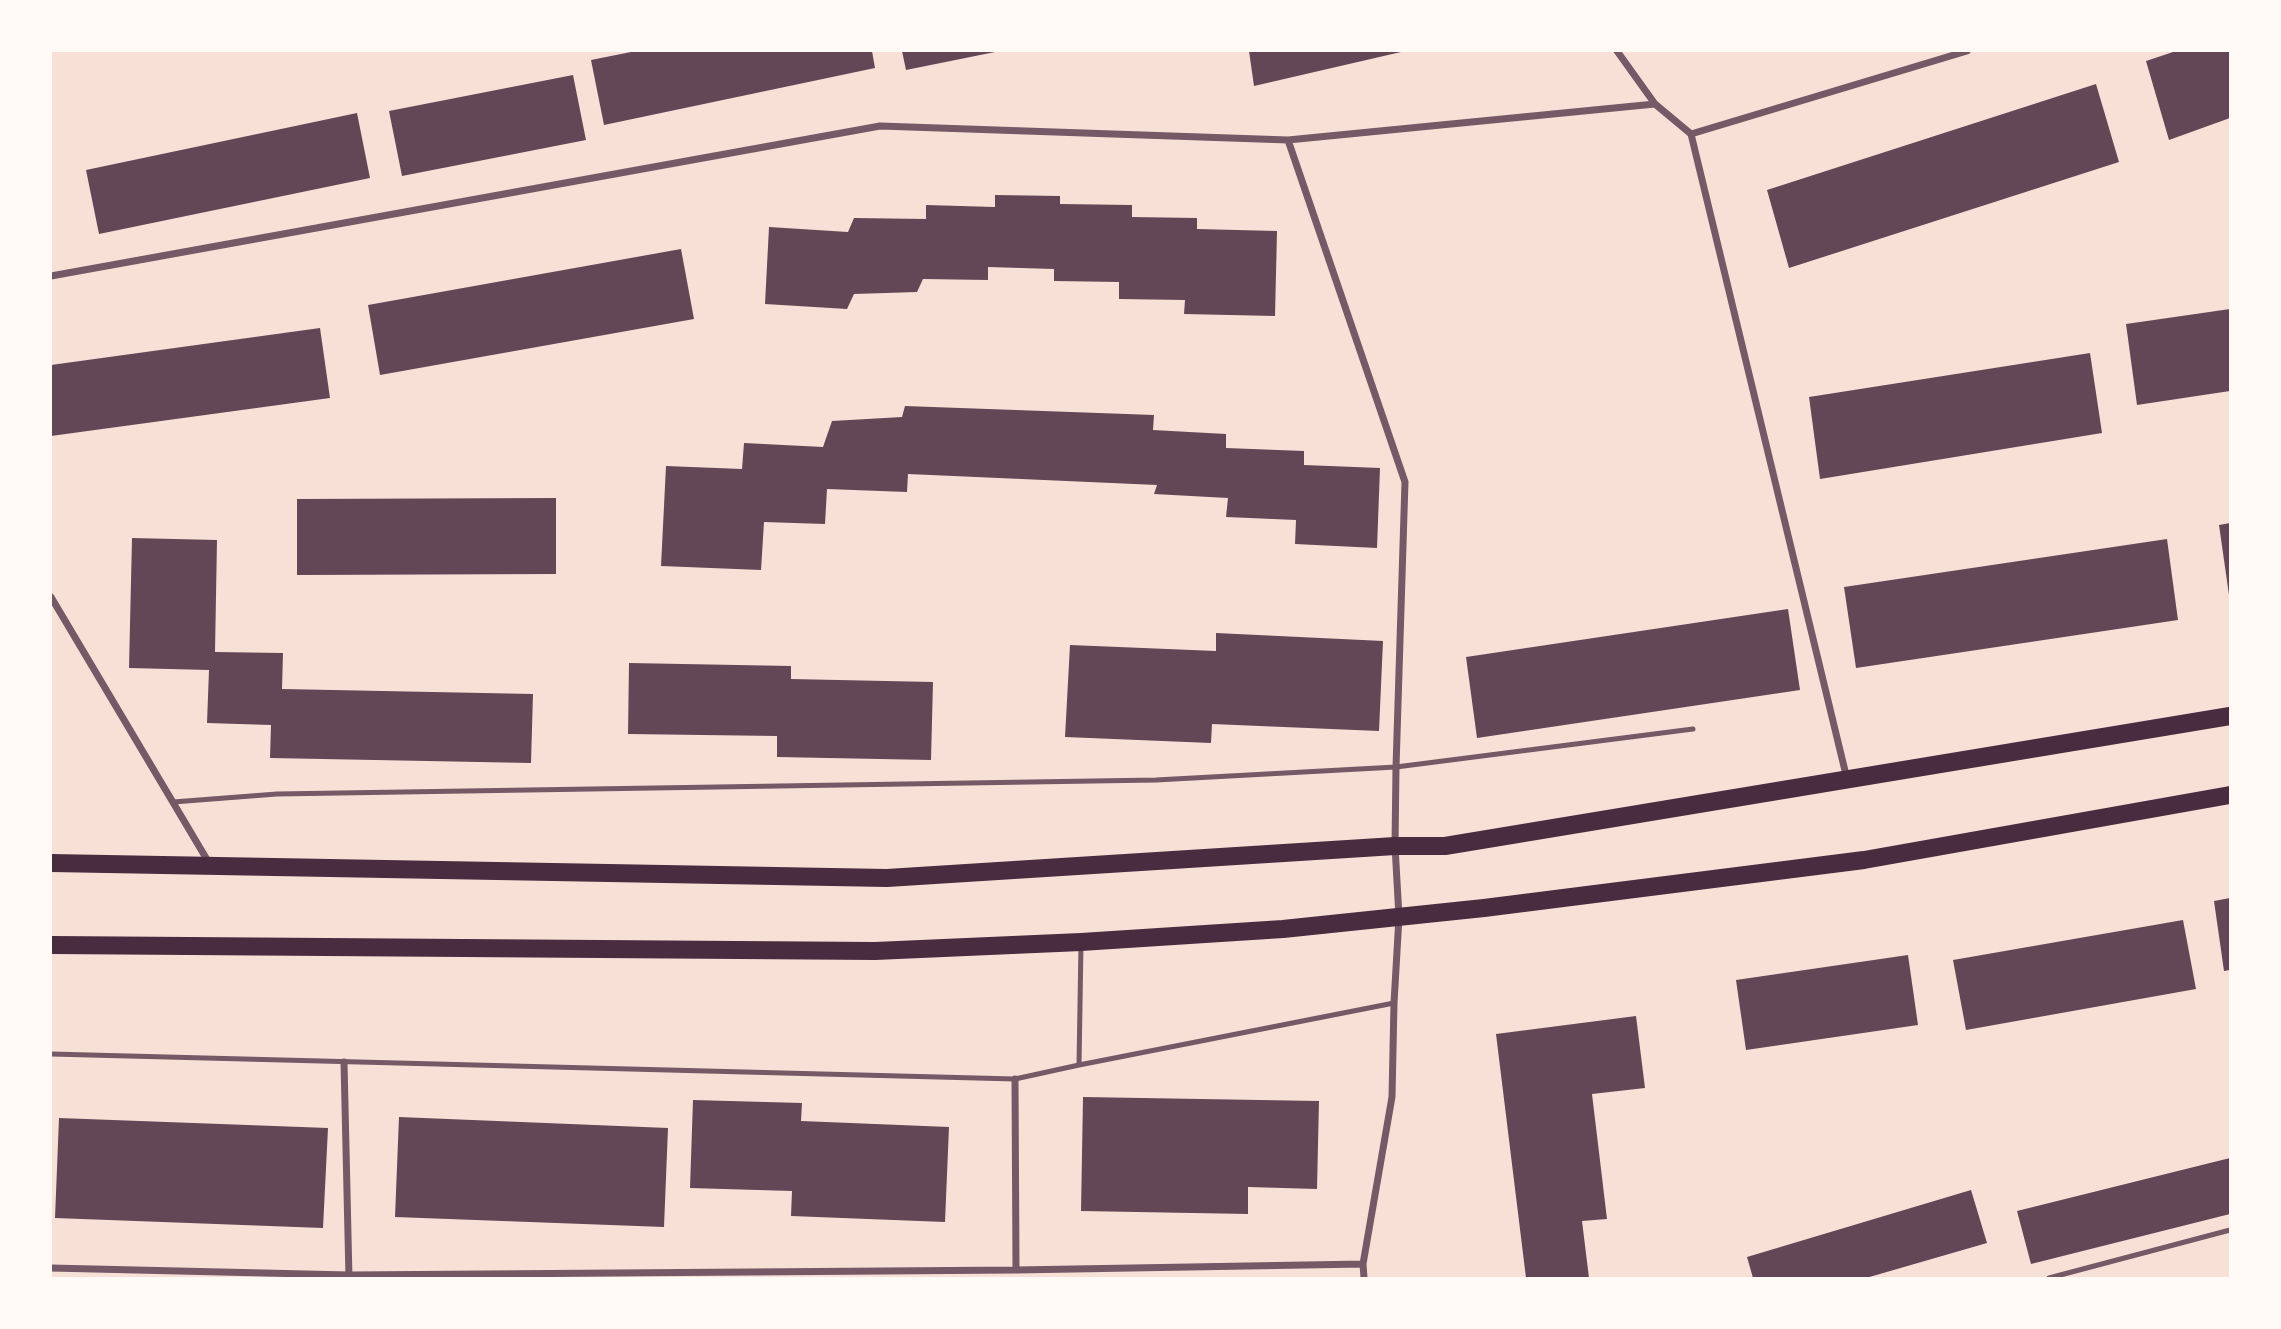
<!DOCTYPE html>
<style>
body{margin:0}
#map{position:relative;width:2281px;height:1329px;overflow:hidden;background:#f7e1d7;font-family:"Alegreya Sans",sans-serif}
canvas{display:block}
.frame{position:absolute;inset:0;border:52px solid #fffaf5;pointer-events:none}
</style>
<div id="map">
<canvas width="2281" height="1329"></canvas>
<div class="frame"></div>
</div>
<script>
const ctx = document.querySelector('canvas').getContext('2d');
ctx.lineJoin = 'round';
function paint(path, color) { ctx.fillStyle = color; ctx.fill(path, 'evenodd'); }
const poly = rows => new Path2D(rows.map(r => 'M' + r).join(''));
function stroke(path, color, width, dash) { ctx.strokeStyle = color; ctx.lineWidth = width; ctx.lineCap = dash ? 'butt' : 'round'; ctx.setLineDash(dash || []); ctx.stroke(path); }
paint(poly([
 [636,51,872,51,875,68,604,125,591,60],
 [902,51,995,51,995,52,906,70],
 [1249,51,1401,51,1401,52,1254,86],
 [2176,51,2230,51,2230,118,2169,140,2146,61],
 [573,75,586,140,402,176,389,111],
 [2096,84,2119,162,1789,268,1767,190],
 [357,113,370,178,99,234,86,170],
 [995,195,1060,196,1060,204,1132,205,1132,217,1197,218,1197,229,1277,231,1275,316,1184,314,1185,300,1119,299,1119,282,1054,281,1054,269,988,267,988,280,923,279,917,292,854,294,847,309,765,304,769,227,848,232,854,218,926,219,926,205,995,207],
 [681,249,694,319,380,375,368,305],
 [2230,309,2230,391,2137,405,2126,324],
 [320,328,330,398,51,436,51,365],
 [2090,353,2102,433,1820,479,1809,397],
 [905,406,1154,415,1153,430,1226,434,1226,448,1304,451,1304,465,1380,468,1377,548,1295,544,1296,520,1226,517,1228,498,1154,494,1157,485,908,474,907,492,827,489,825,524,764,522,761,570,661,566,666,466,742,469,744,443,823,447,832,421,902,417],
 [556,498,556,574,297,575,297,499],
 [2230,523,2230,594,2229,595,2219,525],
 [132,538,217,540,215,652,283,653,282,689,533,694,531,763,270,758,271,725,207,723,209,670,129,668],
 [2167,539,2178,620,1856,668,1844,587],
 [1788,609,1800,690,1477,738,1466,657],
 [1216,633,1383,641,1379,731,1212,724,1211,743,1065,737,1070,645,1216,651],
 [629,663,791,666,791,679,933,682,931,760,777,757,777,736,628,734],
 [2230,898,2230,970,2224,971,2214,901],
 [2183,920,2196,989,1966,1030,1953,960],
 [1908,955,1918,1025,1746,1050,1736,980],
 [1636,1016,1645,1088,1592,1094,1607,1219,1582,1221,1589,1278,1526,1278,1496,1034],
 [1083,1097,1319,1101,1317,1189,1248,1187,1248,1214,1081,1211],
 [693,1100,802,1103,801,1121,949,1127,945,1222,791,1216,792,1191,690,1188],
 [399,1117,668,1128,664,1227,395,1217],
 [59,1118,328,1128,323,1228,55,1218],
 [2230,1158,2230,1214,2031,1264,2017,1211],
 [1971,1190,1987,1243,1866,1278,1753,1278,1747,1257]
]), '#644757');
stroke(poly([
 [173,802,277,794,1156,780,1396,767,1693,729],
 [1081,944,1079,1065,1394,1003],
 [51,1054,1015,1079,1079,1065],
 [2049,1278,2230,1230]
]), '#755966', 5);
stroke(poly([
 [1617,51,1655,104],
 [1691,134,1847,779],
 [1288,140,1405,482,1396,767,1395,846,1399,917,1394,1003,1392,1097,1363,1264,1364,1278],
 [51,276,880,126,1288,140,1655,104,1691,134,1967,51],
 [51,597,209,863],
 [344,1062,349,1278],
 [1015,1079,1016,1270],
 [51,1268,349,1275,1016,1270,1363,1264]
]), '#755966', 7);
stroke(poly([
 [51,863,887,878,1395,846,1445,846,2230,716],
 [51,945,875,951,1081,942,1283,929,1484,908,1864,860,2230,795]
]), '#4a2c40', 18);
</script>
